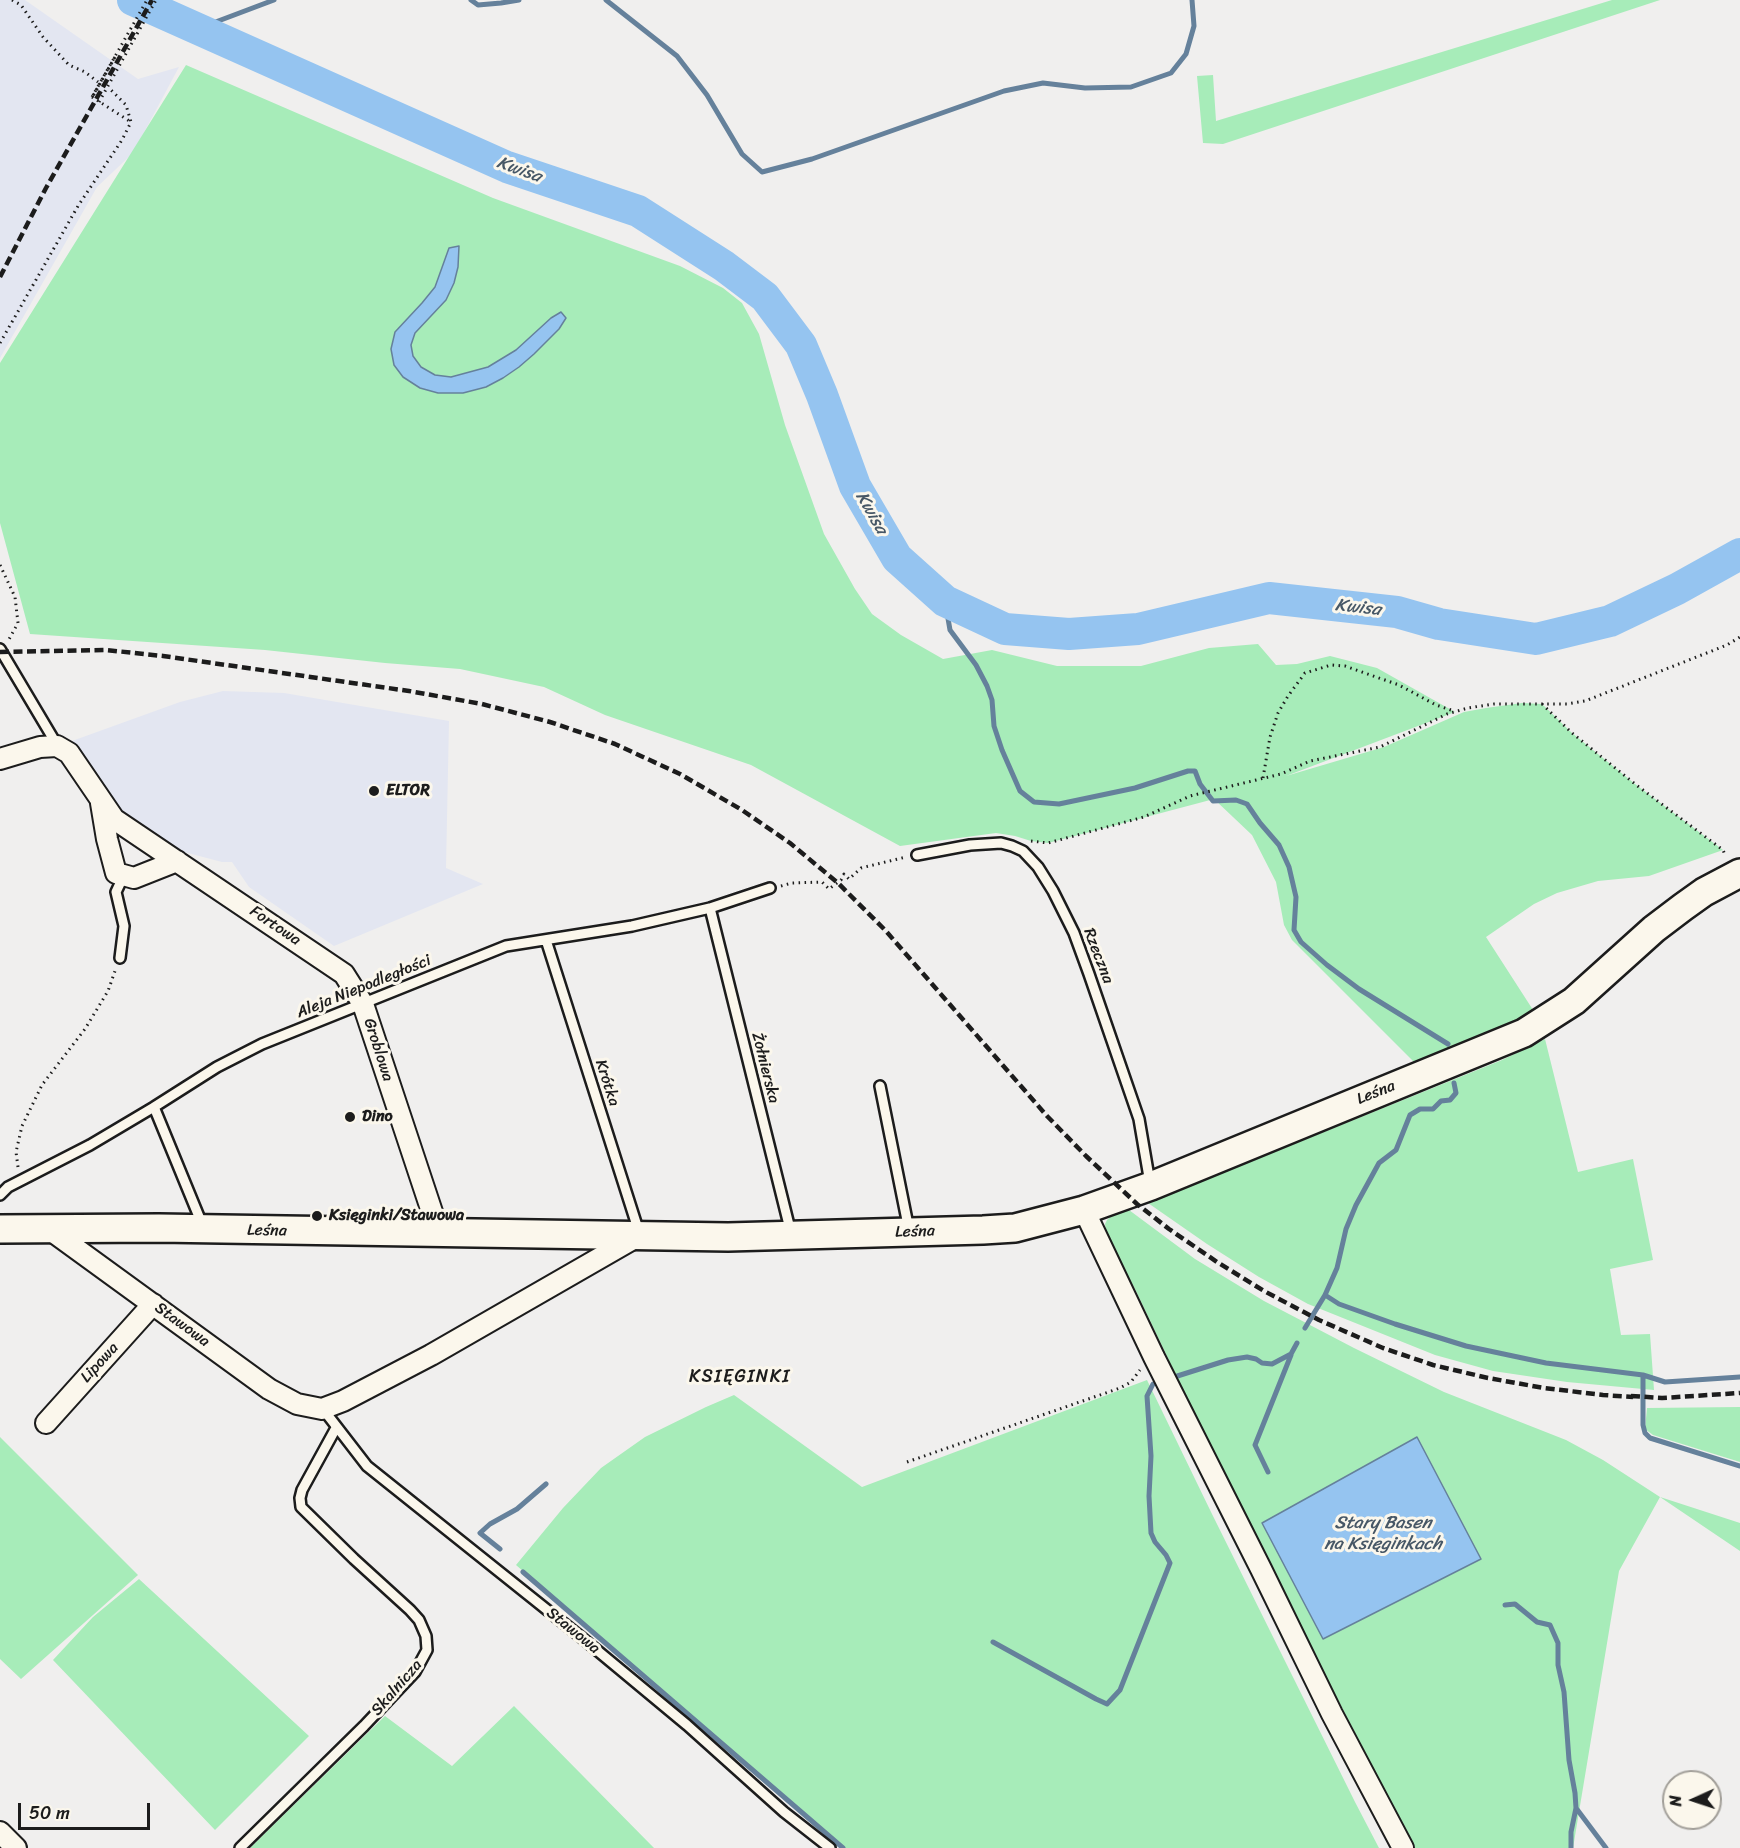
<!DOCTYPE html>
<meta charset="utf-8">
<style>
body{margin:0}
#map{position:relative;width:1740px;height:1848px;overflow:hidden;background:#f0efee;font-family:Sriracha,sans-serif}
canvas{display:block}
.north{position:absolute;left:1662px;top:1770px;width:60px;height:60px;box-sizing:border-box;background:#fbf7ec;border:2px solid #a29f99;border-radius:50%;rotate:267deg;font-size:16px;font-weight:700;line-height:24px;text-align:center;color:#1c1c1c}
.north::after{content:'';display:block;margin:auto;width:21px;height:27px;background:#1c1c1c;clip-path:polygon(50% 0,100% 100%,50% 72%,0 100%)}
.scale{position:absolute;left:18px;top:1803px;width:132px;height:27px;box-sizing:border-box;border:3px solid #1c1c1c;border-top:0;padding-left:8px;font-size:18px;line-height:21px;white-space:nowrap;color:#1c1c1c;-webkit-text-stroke:4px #fbf7ec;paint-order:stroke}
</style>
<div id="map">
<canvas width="1740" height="1848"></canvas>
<div class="north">N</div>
<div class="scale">50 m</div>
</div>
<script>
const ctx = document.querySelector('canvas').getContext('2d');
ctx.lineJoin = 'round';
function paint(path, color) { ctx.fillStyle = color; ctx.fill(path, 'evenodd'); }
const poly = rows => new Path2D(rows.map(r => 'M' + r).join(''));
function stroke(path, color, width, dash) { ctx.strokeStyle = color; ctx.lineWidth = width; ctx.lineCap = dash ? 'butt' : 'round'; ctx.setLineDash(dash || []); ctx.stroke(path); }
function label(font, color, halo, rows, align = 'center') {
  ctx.font = font + ' Sriracha,sans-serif'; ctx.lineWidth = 6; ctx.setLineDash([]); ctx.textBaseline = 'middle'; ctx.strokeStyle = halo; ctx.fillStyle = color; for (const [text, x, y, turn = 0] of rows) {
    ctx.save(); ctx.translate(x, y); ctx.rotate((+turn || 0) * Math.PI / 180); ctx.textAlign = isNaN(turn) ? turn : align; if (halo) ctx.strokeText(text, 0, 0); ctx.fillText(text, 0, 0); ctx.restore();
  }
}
paint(poly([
 [0,0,25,0,138,79,179,67,133,153,97,187,0,358],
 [223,691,284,693,449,721,446,868,483,884,334,946,249,887,232,862,222,862,184,852,156,838,116,809,83,765,72,741,180,702]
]), '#e3e6f1');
paint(poly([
 [1612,0,1660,0,1223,144,1203,143,1197,76,1213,75,1216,121],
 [186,65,493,198,680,266,723,288,742,303,759,334,785,425,824,534,855,589,872,614,901,635,943,659,992,650,1057,666,1141,666,1209,648,1258,644,1276,665,1297,664,1330,656,1377,668,1455,712,1286,776,1384,747,1464,712,1486,708,1522,703,1542,704,1572,733,1635,784,1723,850,1649,876,1598,881,1557,893,1534,904,1486,937,1535,1013,1417,1065,1292,940,1284,925,1276,882,1252,835,1214,799,1048,843,1031,841,1015,836,996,833,900,846,751,765,605,715,544,687,460,669,385,663,265,650,30,634,0,523,0,363],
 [1545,1039,1578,1172,1633,1159,1653,1260,1610,1269,1621,1335,1650,1334,1654,1390,1567,1382,1493,1371,1435,1355,1308,1304,1259,1277,1207,1244,1148,1203,1502,1060],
 [1129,1210,1195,1259,1264,1301,1354,1348,1444,1392,1566,1440,1603,1460,1660,1497,1740,1523,1740,1551,1660,1497,1619,1571,1573,1848,1415,1848,1250,1531,1134,1287,1107,1236,1105,1224,1107,1220,1110,1217],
 [1147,1380,1211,1512,1355,1802,1379,1848,844,1848,802,1813,516,1565,563,1508,601,1468,645,1437,706,1407,734,1395,862,1487],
 [1740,1407,1740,1462,1653,1435,1645,1429,1647,1408],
 [0,1437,138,1575,21,1679,0,1659],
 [139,1579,309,1736,215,1830,53,1660,93,1617],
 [514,1706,654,1848,250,1848,385,1716,452,1766]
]), '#a7ecb9');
const water = poly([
 [459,246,458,267,454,283,446,300,415,333,411,345,413,356,421,367,435,375,451,377,488,367,516,350,551,318,561,312,566,318,559,329,534,354,519,367,503,378,486,387,463,393,438,393,420,388,403,377,394,365,391,349,395,332,422,303,435,287,449,248,459,246],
 [1417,1437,1481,1559,1323,1639,1262,1523,1417,1437]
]);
paint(water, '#95c4f0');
stroke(water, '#65819b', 1.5);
stroke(poly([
 [471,0,478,5,501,3,519,0],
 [606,0,677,56,707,95,742,154,762,172,812,159,1004,91,1043,83,1085,88,1131,87,1171,73,1186,54,1194,26,1192,0],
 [197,29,274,0],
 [945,601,950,630,976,665,987,686,992,700,994,726,1002,750,1020,791,1034,802,1059,804,1135,788,1188,771,1195,771,1200,784,1213,801,1236,800,1247,804,1260,823,1279,845,1289,867,1296,897,1294,930,1301,942,1327,965,1359,989,1448,1044],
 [1325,1295,1339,1304,1395,1324,1466,1346,1546,1363,1643,1375,1643,1425,1645,1433,1650,1438,1740,1466],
 [1305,1328,1325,1295,1337,1268,1346,1229,1356,1205,1379,1163,1396,1150,1410,1115,1420,1109,1433,1109,1441,1101,1450,1100,1456,1093,1454,1083],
 [1643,1375,1665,1382,1740,1377],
 [1171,1378,1228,1360,1247,1357,1256,1359,1262,1363,1272,1364,1291,1354,1297,1343],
 [1268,1472,1255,1445,1291,1355],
 [500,1549,480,1533,490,1524,517,1509,546,1484],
 [523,1572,843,1848],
 [1505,1605,1515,1604,1537,1622,1550,1625,1558,1643,1558,1665,1564,1692,1569,1760,1575,1793,1576,1808,1571,1832,1571,1848],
 [993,1642,1096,1699,1107,1704,1120,1690,1170,1563,1166,1555,1155,1542,1151,1533,1149,1496,1151,1456,1147,1396,1153,1384,1162,1381],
 [1576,1808,1606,1848]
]), '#65819b', 5);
stroke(poly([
 [133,0,507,167,638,211,724,266,765,297,801,345,822,395,855,486,897,558,945,601,1005,629,1069,634,1138,629,1269,598,1397,612,1439,624,1536,639,1610,621,1677,589,1740,554]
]), '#95c4f0', 32);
const lane = poly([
 [0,649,57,745],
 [917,855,970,845,1001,843,1012,846,1023,851,1038,867,1053,891,1074,933,1089,974,1139,1119,1150,1183],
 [710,908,791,1233],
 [546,940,639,1232],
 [120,958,124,926,116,892,124,875],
 [880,1086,909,1230],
 [154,1107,202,1224],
 [0,1195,8,1187,90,1145,154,1107,217,1067,262,1044,506,946,632,926,710,908,770,888],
 [323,1409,367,1466,581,1637,687,1725,784,1812,830,1848],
 [240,1848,364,1726,415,1672,427,1650,426,1636,419,1620,410,1610,354,1559,301,1507,300,1498,302,1490,336,1428]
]);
const street = poly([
 [0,759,40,747,57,746,69,753,114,819,344,974,363,1004,439,1233],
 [101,803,107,839,116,873,134,878,177,861],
 [1084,1210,1154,1357,1261,1569,1332,1714,1403,1848],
 [49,1229,269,1389,297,1404,322,1409,343,1401,431,1355,638,1236],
 [46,1423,153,1304],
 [0,1832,16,1848]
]);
const secondary = poly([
 [0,1229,159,1228,728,1237,983,1230,1015,1228,1084,1210,1151,1186,1524,1033,1574,1001,1654,929,1683,907,1704,892,1740,873]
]);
stroke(lane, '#1c1c1c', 14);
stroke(street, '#1c1c1c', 24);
stroke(secondary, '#1c1c1c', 32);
stroke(poly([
 [12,0,21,5,43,37,69,65,85,72,98,82],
 [115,57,93,96,92,97,115,57],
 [92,97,131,122],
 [0,343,78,206,122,140,131,122,126,105,110,89],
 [0,565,15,597,18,623,8,641],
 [1542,704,1572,733,1635,784,1723,850,1725,855],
 [1263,778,1270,737,1278,713,1288,696,1305,673,1331,665,1345,666,1399,685,1436,705,1454,711],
 [1031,841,1048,843,1144,817,1190,796,1281,774,1310,761,1380,747,1447,714,1468,708,1494,704,1567,704,1585,701,1727,645,1740,637],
 [781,886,792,883,822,882,829,889,841,880,844,874,849,879,861,868,906,857],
 [18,1167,16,1152,22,1126,42,1085,85,1029,108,991,115,971],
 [907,1462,1120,1388,1131,1382,1140,1370]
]), '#1c1c1c', 3, [1.5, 4.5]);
stroke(lane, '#fbf7ec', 9);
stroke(street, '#fbf7ec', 20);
stroke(secondary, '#fbf7ec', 27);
stroke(poly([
 [0,277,46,188,152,0],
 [0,652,106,650,163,656,409,691,482,704,550,722,615,744,680,774,742,810,790,843,838,883,885,930,1047,1116,1086,1156,1137,1204,1169,1229,1217,1262,1264,1291,1319,1320,1383,1348,1433,1365,1488,1378,1544,1388,1603,1395,1633,1397],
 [1631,1396,1662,1398,1740,1393]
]), '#1c1c1c', 4.5, [9, 4.5]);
stroke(poly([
 [92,97,147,0],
 [99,102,156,0]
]), '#1c1c1c', 3, [1.5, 4.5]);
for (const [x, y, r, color] of [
 [374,791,6,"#1c1c1c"],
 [350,1117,6,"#1c1c1c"],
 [317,1216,6,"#1c1c1c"]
]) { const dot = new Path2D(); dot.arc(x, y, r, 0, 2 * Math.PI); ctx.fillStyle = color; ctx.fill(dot); stroke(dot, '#fbf7ec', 2); }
label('bold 16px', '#1c1c1c', '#fbf7ec', [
 ["ELTOR",386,791],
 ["Dino",362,1117],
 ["Księginki/Stawowa",329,1216]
], 'left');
label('16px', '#1c1c1c', '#fbf7ec', [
 ["Fortowa",275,926,34],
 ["Rzeczna",1098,956,69],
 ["Aleja Niepodległości",364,987,-22],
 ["Groblowa",378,1050,72],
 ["Żołnierska",765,1068,76],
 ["Krótka",607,1083,72],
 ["Leśna",1376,1093,-22],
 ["Leśna",267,1231,1],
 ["Leśna",915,1232,-2],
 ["Stawowa",182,1325,36],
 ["Lipowa",100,1363,-48],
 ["Stawowa",573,1631,39],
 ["Skalnicza",397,1688,-49]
]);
label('italic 18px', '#465766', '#fbf7ec', [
 ["Kwisa",519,170,20],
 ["Kwisa",871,513,60],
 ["Kwisa",1358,608,6],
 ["Stary Basen",1383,1523],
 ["na Księginkach",1383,1544]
]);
ctx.letterSpacing = '1.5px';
label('18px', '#1c1c1c', '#fbf7ec', [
 ["KSIĘGINKI",740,1377]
]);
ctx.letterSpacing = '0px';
</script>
